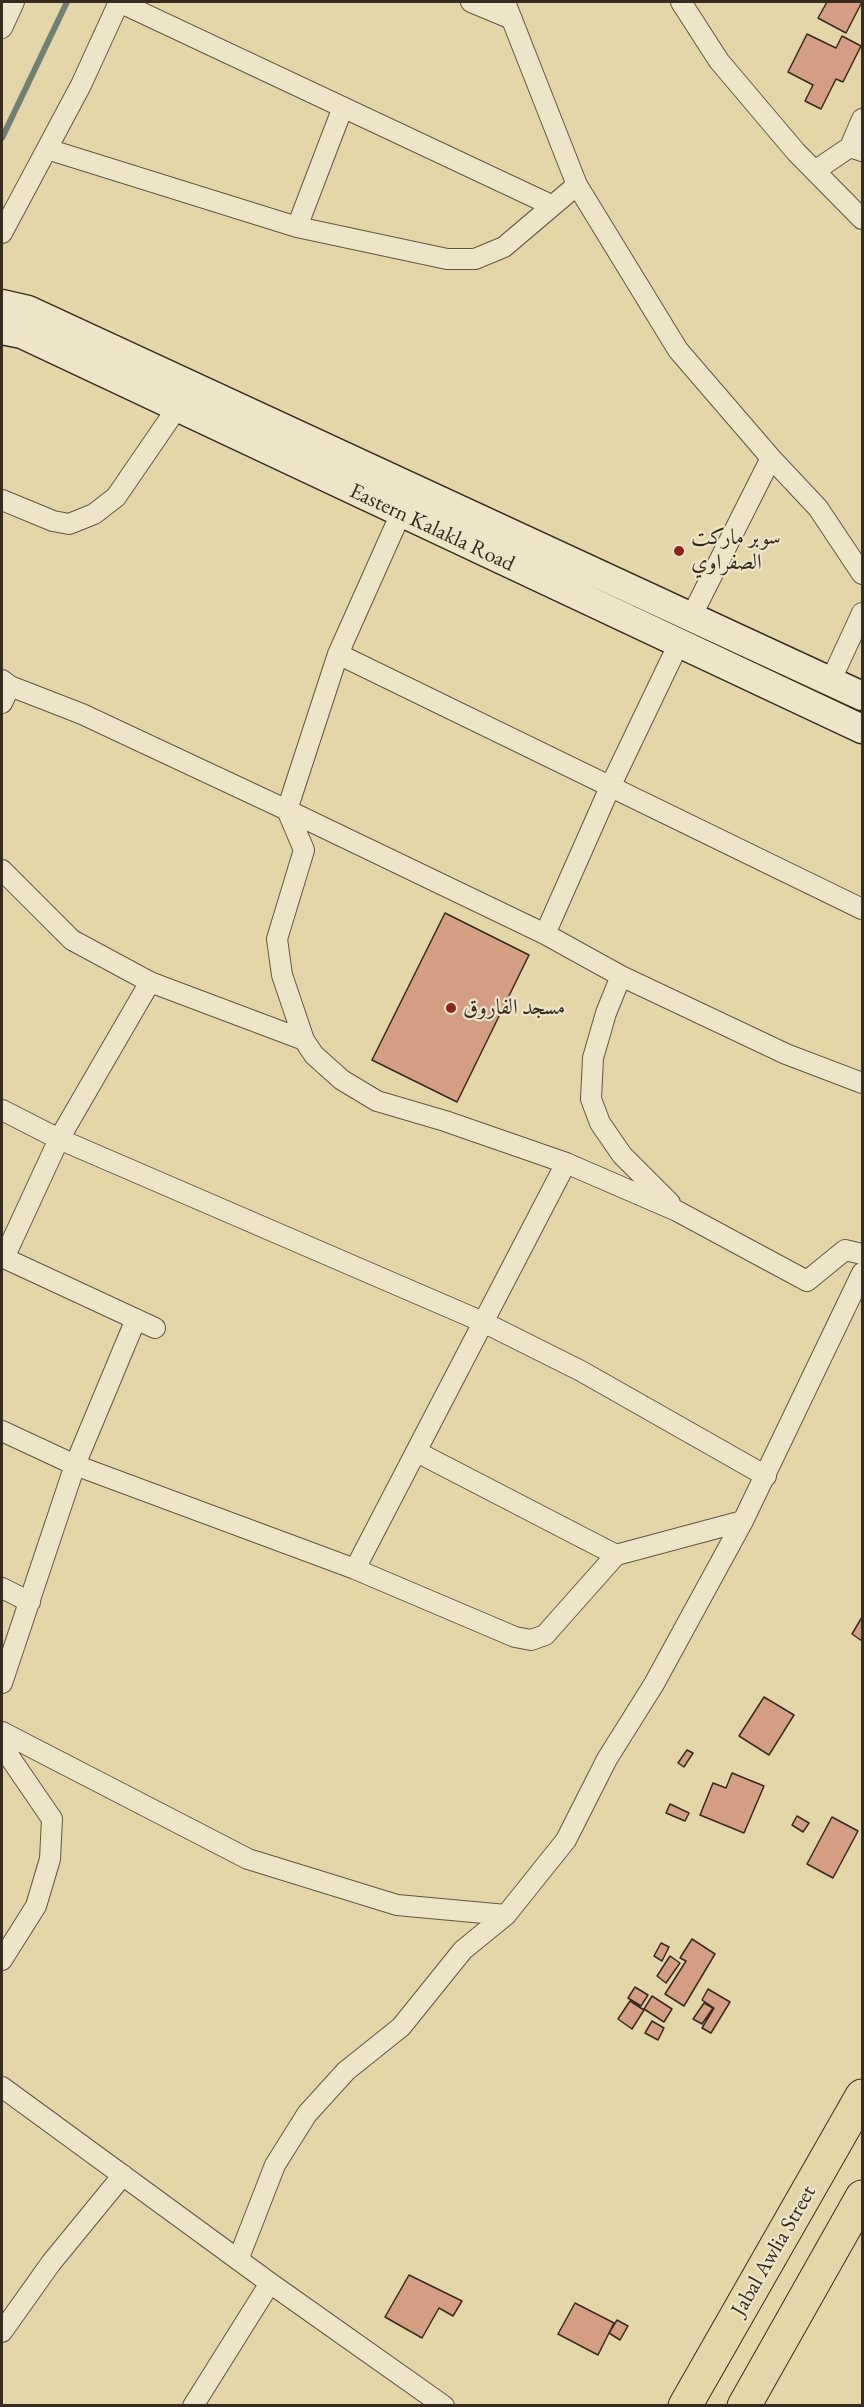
<!DOCTYPE html>
<meta charset="utf-8">
<style>
body{margin:0}
#map{position:relative;width:864px;height:2407px;overflow:hidden;background:#e5d6a9;font-family:"EB Garamond",serif}
canvas{display:block}
.frame{position:absolute;inset:0;border:3px solid #372b20;pointer-events:none}
</style>
<div id="map">
<canvas width="864" height="2407"></canvas>
<div class="frame"></div>
</div>
<script>
const ctx = document.querySelector('canvas').getContext('2d');
ctx.lineJoin = 'round';
const poly = rows => new Path2D(rows.map(r => 'M' + r).join(''));
function stroke(path, color, width, dash) { ctx.strokeStyle = color; ctx.lineWidth = width; ctx.lineCap = dash ? 'butt' : 'round'; ctx.setLineDash(dash || []); ctx.stroke(path); }
function paint(path, color) { ctx.fillStyle = color; ctx.fill(path, 'evenodd'); }
function label(font, color, halo, rows, align = 'center') {
  ctx.font = font + ' "EB Garamond",Amiri,serif'; ctx.lineWidth = 4.5; ctx.setLineDash([]); ctx.textBaseline = 'middle'; ctx.strokeStyle = halo; ctx.fillStyle = color; for (const [text, x, y, turn = 0] of rows) {
    ctx.save(); ctx.translate(x, y); ctx.rotate((+turn || 0) * Math.PI / 180); ctx.textAlign = isNaN(turn) ? turn : align; if (halo) ctx.strokeText(text, 0, 0); ctx.fillText(text, 0, 0); ctx.restore();
  }
}
stroke(poly([
 [2,138,67,2]
]), '#708073', 6);
const building = poly([
 [827,2,862,2,846,33,818,18,827,2],
 [807,34,836,48,842,36,861,46,843,82,836,79,821,109,805,101,813,85,788,72,807,34],
 [445,913,529,955,457,1102,372,1060,445,913],
 [862,1617,862,1641,852,1634,862,1617],
 [764,1697,794,1715,769,1755,739,1736,764,1697],
 [687,1750,693,1753,684,1767,678,1763,687,1750],
 [732,1773,764,1786,744,1833,700,1815,713,1783,726,1788,732,1773],
 [670,1804,689,1813,685,1821,666,1813,670,1804],
 [797,1816,809,1823,803,1832,792,1825,797,1816],
 [832,1817,858,1831,833,1878,807,1864,832,1817],
 [692,1939,715,1954,684,2006,665,1994,686,1961,680,1958,692,1939],
 [661,1943,669,1947,662,1961,654,1956,661,1943],
 [670,1956,680,1963,666,1983,657,1976,670,1956],
 [635,1987,648,1995,641,2006,628,1998,635,1987],
 [708,1989,730,2002,711,2033,702,2028,714,2008,702,2000,708,1989],
 [652,1996,672,2009,664,2022,644,2009,652,1996],
 [630,2001,644,2010,632,2029,618,2019,630,2001],
 [704,2003,713,2008,702,2024,693,2019,704,2003],
 [652,2021,664,2028,658,2040,645,2033,652,2021],
 [409,2275,462,2301,453,2316,439,2308,422,2338,385,2317,409,2275],
 [575,2303,614,2323,598,2355,558,2334,575,2303],
 [617,2320,628,2326,620,2340,609,2333,617,2320]
]);
paint(building, '#d39e82');
stroke(building, '#372b20', 1.5);
const street = poly([
 [119,2,551,205],
 [471,2,512,19],
 [505,2,577,185,678,350,771,458,818,508,862,574],
 [681,2,719,61,796,152,862,219],
 [2,28,14,2],
 [850,147,862,119],
 [47,149,297,227,447,259,475,259,504,247,577,185],
 [816,170,850,147,862,151],
 [297,227,343,107],
 [2,233,81,85,119,2],
 [2,500,53,521,69,524,94,514,116,497,177,408],
 [401,513,338,654,287,810,304,850,277,939,282,975,304,1040,314,1055,342,1080,377,1101,445,1121,566,1163,677,1211,807,1281,845,1250,862,1254],
 [691,617,771,458],
 [338,654,862,909],
 [2,680,10,686,82,714,287,810,545,934,621,976,606,1013,593,1058,591,1099,600,1123,622,1155,670,1203],
 [831,680,862,613],
 [2,703,10,686],
 [2,870,72,940,150,982,304,1040],
 [545,934,611,785,679,643],
 [621,976,786,1054,862,1083],
 [2,1110,59,1139,483,1322,581,1371,766,1476],
 [2,1257,155,1328],
 [4,1258,59,1139,150,982],
 [2,1431,75,1465,355,1569,515,1637,531,1640,545,1635,616,1555],
 [417,1452,616,1555,743,1521],
 [355,1569,566,1163],
 [2,1588,30,1602],
 [2,1683,75,1465,136,1319],
 [2,1732,248,1859,397,1905,506,1915],
 [2,1746,52,1819,50,1859,36,1906,2,1960],
 [2,2087,270,2283,444,2406],
 [238,2260,275,2165,307,2114,346,2071,401,2027,463,1950,506,1915,566,1840,607,1759,654,1684,743,1521,862,1273],
 [2,2332,51,2263,123,2175],
 [193,2406,270,2283]
]);
const secondary = poly([
 [2,304,28,310,862,696],
 [2,330,22,334,862,729]
]);
const highway = poly([
 [685,2406,862,2096],
 [744,2406,862,2197]
]);
stroke(street, '#625642', 22);
stroke(secondary, '#372b20', 31);
stroke(highway, '#372b20', 35);
stroke(street, '#eee4c7', 20);
stroke(secondary, '#eee4c7', 28);
stroke(highway, '#e5d6a9', 33);
for (const [x, y, r, color] of [
 [679,551,6,"#8f2418"],
 [451,1008,6,"#8f2418"]
]) { const dot = new Path2D(); dot.arc(x, y, r, 0, 2 * Math.PI); ctx.fillStyle = color; ctx.fill(dot); stroke(dot, '#eee4c7', 2); }
label('22px', '#372b20', '#eee4c7', [
 ["Eastern Kalakla Road",432,528,25],
 ["Jabal Awlia Street",774,2251,-60]
]);
label('22px', '#372b20', '#eee4c7', [
 ["سوبر ماركت",691,538],
 ["الصفراوي",691,563],
 ["مسجد الفاروق",463,1008]
], 'left');
</script>
